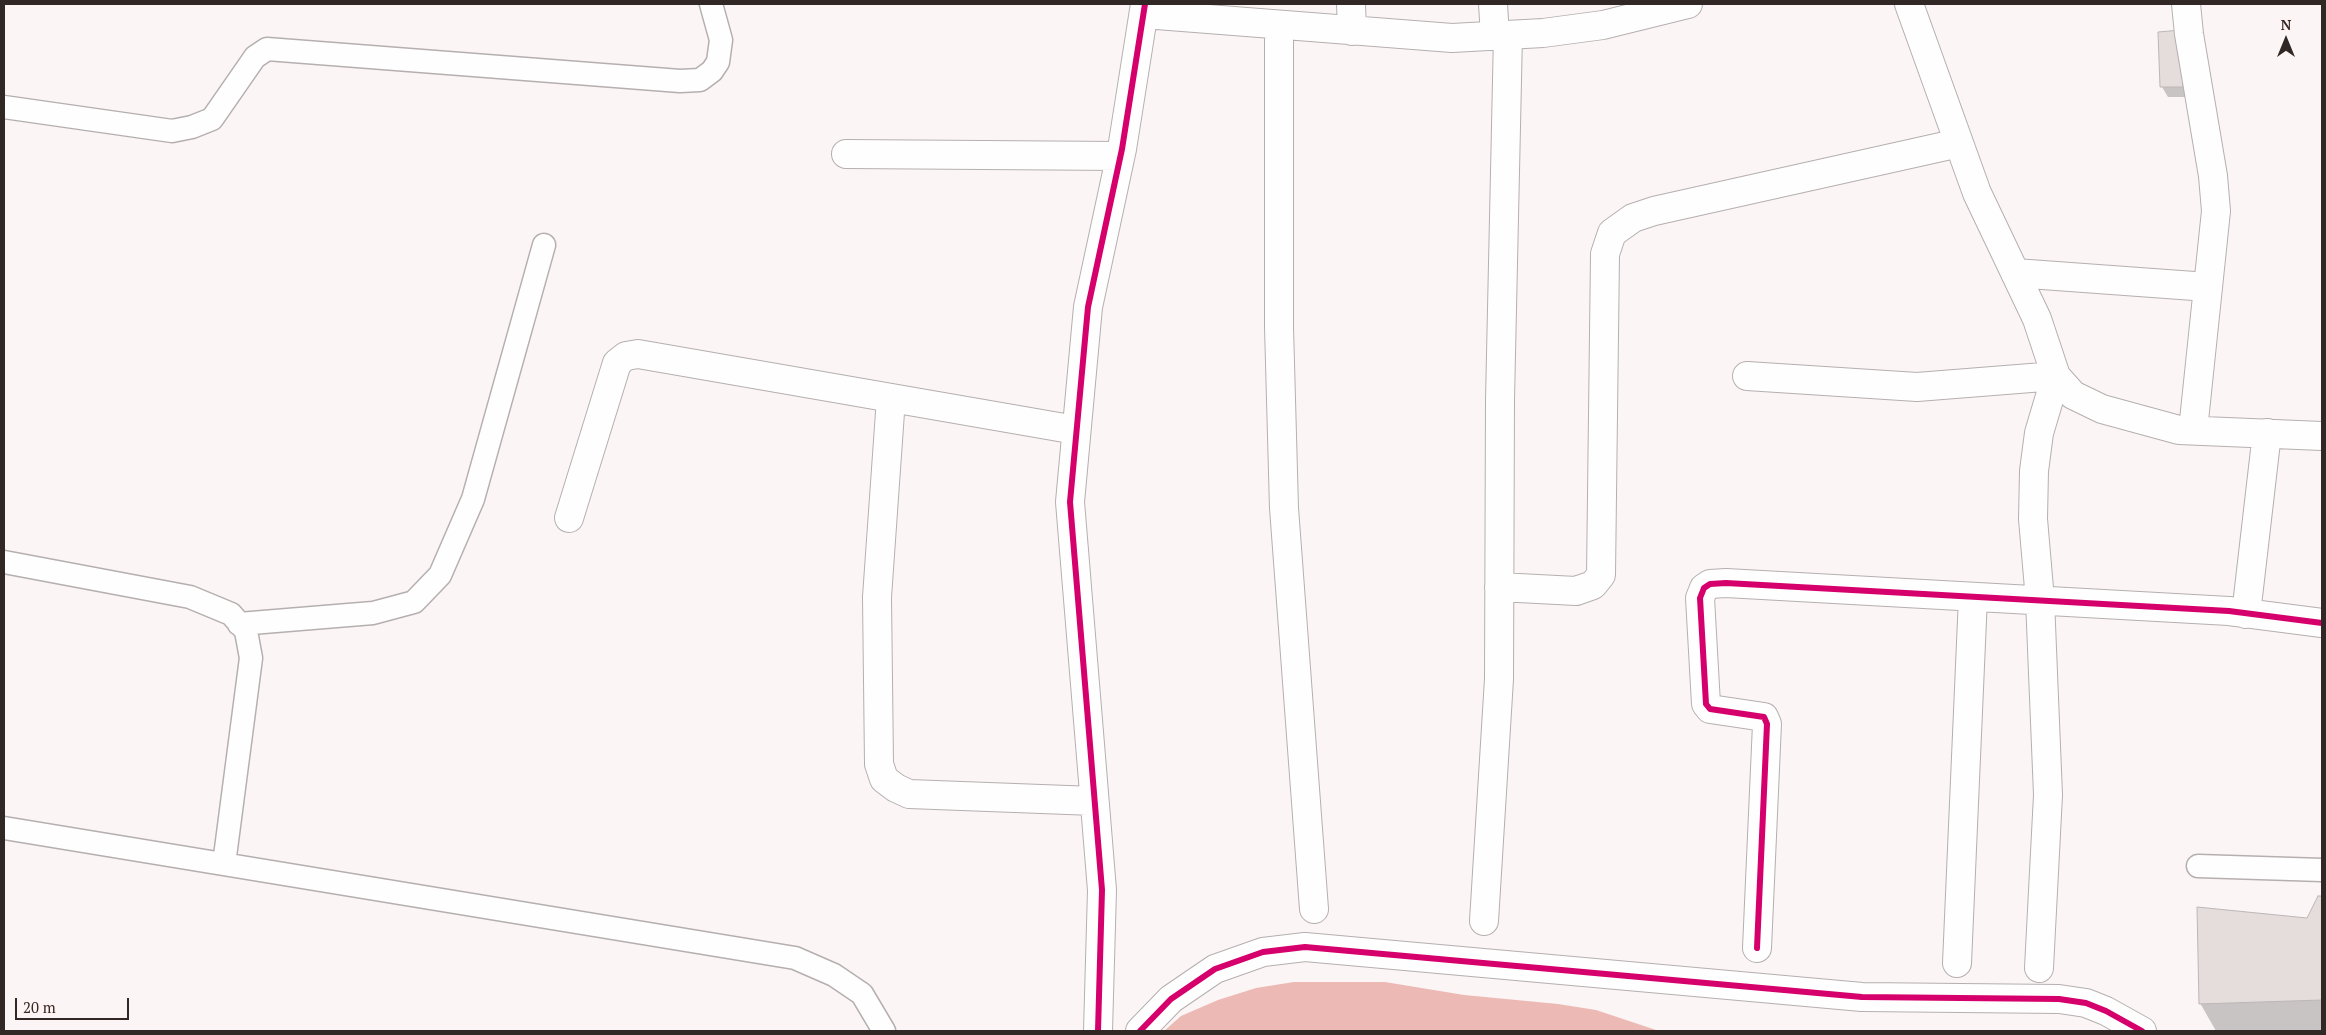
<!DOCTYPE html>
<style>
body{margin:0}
#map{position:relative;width:2326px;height:1035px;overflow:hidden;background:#fbf5f5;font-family:"PT Serif",serif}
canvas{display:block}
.frame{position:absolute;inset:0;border:5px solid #312826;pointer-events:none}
.north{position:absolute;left:2261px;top:15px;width:50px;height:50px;-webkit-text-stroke:4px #fef3f2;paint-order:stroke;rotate:0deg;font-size:14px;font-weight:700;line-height:20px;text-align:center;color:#312826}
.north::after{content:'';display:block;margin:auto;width:18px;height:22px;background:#312826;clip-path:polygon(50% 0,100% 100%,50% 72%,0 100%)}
.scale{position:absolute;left:15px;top:998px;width:114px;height:22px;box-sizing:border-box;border:2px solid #312826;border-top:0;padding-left:6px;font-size:15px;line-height:18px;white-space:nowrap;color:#312826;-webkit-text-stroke:4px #fef3f2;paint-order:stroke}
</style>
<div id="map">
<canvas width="2326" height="1035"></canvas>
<div class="frame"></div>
<div class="north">N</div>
<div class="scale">20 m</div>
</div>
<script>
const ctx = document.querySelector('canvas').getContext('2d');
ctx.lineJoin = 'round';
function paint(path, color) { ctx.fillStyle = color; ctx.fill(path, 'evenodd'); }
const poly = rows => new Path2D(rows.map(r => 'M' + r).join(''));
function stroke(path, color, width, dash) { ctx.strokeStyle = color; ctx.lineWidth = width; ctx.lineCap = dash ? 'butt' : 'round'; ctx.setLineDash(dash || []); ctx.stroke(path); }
paint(poly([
 [1294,982,1385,982,1464,995,1558,1004,1596,1010,1659,1031,1164,1031,1181,1016,1218,1000,1256,988]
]), '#ecb9b4');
paint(poly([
 [2180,32,2189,97,2168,97,2162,87],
 [2319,897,2322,897,2322,1031,2216,1031,2200,1003,2308,919]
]), '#0003');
const building = poly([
 [2181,30,2183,87,2160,87,2158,32,2181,30],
 [2318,896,2322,896,2322,1000,2199,1004,2197,907,2307,918,2318,896]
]);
paint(building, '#e4dddc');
stroke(building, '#bdb6b6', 1);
const service = poly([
 [4,107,172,131,192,127,212,119,255,57,267,49,680,81,700,80,712,71,718,62,721,40,711,4],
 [4,562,190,597,231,614,246,631,251,658,224,864],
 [239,624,373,613,414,602,440,575,473,499,544,245],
 [4,828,795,958,834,975,862,994,884,1031],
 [2198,866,2322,870]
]);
const minor = poly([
 [1351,4,1352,31],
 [1493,4,1495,36],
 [1909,4,1977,193,2037,319,2056,376,2073,395,2102,409,2179,430,2322,436],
 [2186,4,2189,34,2213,176,2216,211,2193,430],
 [1144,14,1452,38,1543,33,1603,25,1688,4],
 [1279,25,1279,327,1284,508,1314,909],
 [846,154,1120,156],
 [2015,273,2208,287],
 [1747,376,1917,387,2056,376,2039,433,2034,471,2033,519,2040,600,2048,795,2039,968],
 [891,398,877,597,879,764,884,779,896,788,909,794,1094,801],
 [569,518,617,363,626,356,638,354,1076,430],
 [1499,587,1576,591,1593,585,1601,575,1605,254,1612,233,1633,218,1654,211,1959,143],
 [2246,614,2267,433],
 [1484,921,1499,679,1500,400,1508,35],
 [1757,948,1767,724,1764,717,1710,709,1706,704,1700,598,1704,588,1710,584,1726,583,2229,611,2322,623],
 [1957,963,1973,597],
 [1098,1031,1102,890,1070,502,1088,307,1122,149,1145,4],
 [1140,1031,1171,999,1215,969,1263,952,1305,947,1862,997,2059,999,2086,1003,2106,1011,2142,1031]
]);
stroke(service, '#b6afaf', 25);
stroke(minor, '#b6afaf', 30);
stroke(service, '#fefefe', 22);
stroke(minor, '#fefefe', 28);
stroke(poly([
 [1757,948,1767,724,1764,717,1710,709,1706,704,1700,598,1704,588,1710,584,1726,583,2229,611,2322,623],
 [1098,1031,1102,890,1070,502,1088,307,1122,149,1145,4],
 [1140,1031,1171,999,1215,969,1263,952,1305,947,1862,997,2059,999,2086,1003,2106,1011,2142,1031]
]), '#d6006c', 6);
</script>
